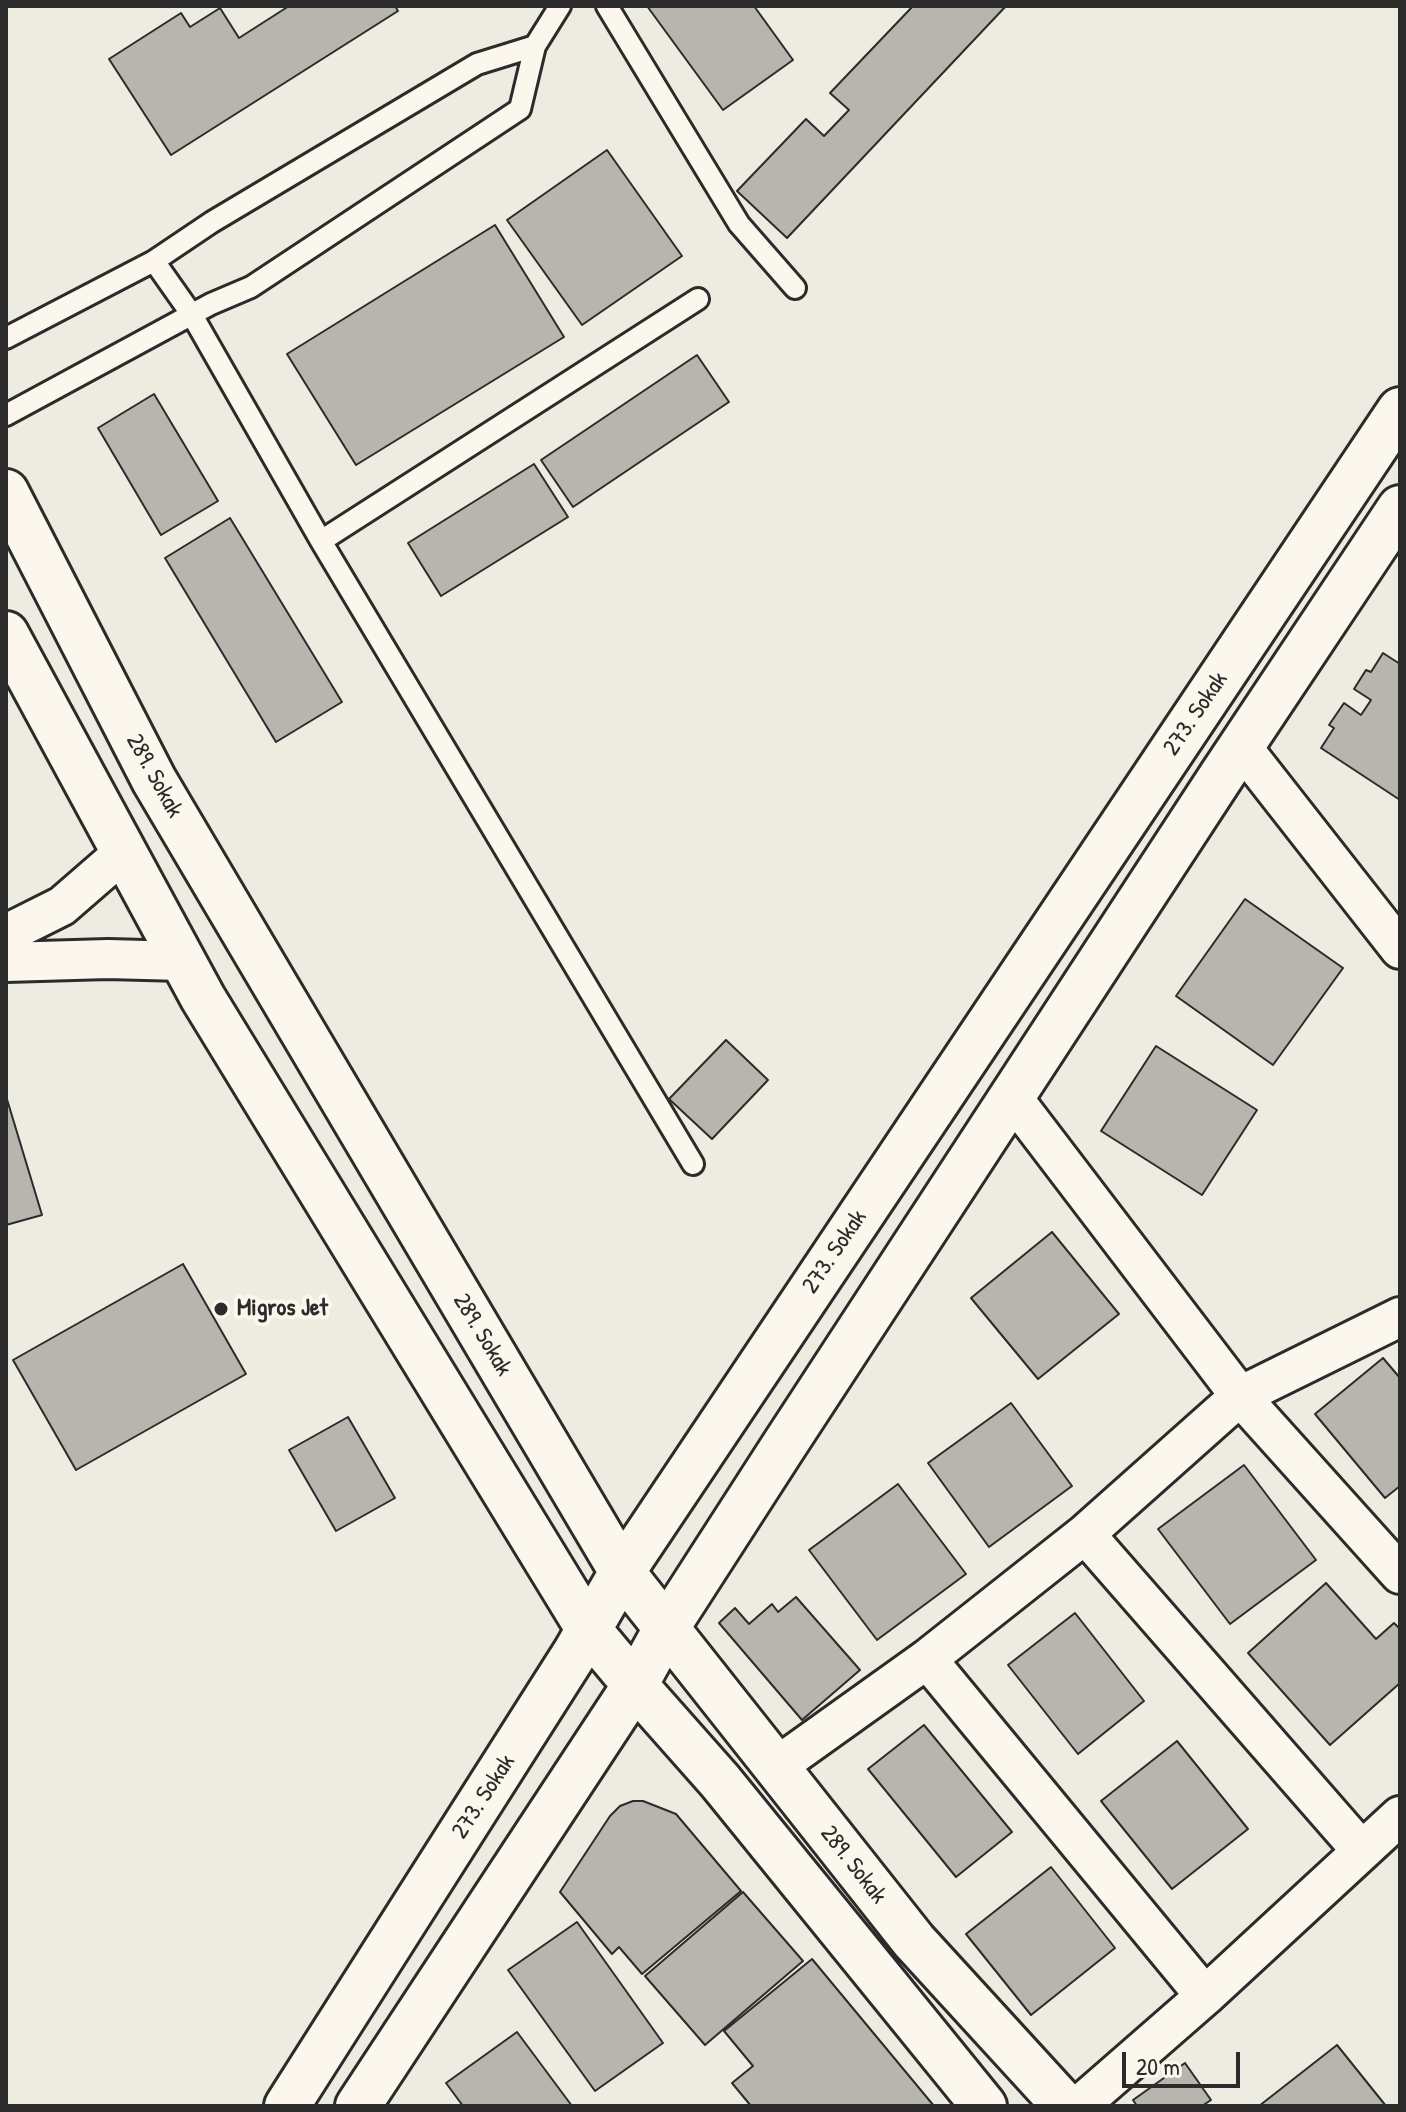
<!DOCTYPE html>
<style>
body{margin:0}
#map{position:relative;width:1406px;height:2112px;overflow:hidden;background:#eeebe0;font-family:"Patrick Hand",sans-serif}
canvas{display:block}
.frame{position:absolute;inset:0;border:8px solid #2b2b2b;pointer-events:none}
.scale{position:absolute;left:1122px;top:2052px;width:118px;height:36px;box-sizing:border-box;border:4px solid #2b2b2b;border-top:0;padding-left:10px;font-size:24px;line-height:28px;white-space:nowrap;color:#2b2b2b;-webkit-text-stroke:6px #fbf7ec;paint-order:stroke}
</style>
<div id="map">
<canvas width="1406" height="2112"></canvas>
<div class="frame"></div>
<div class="scale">20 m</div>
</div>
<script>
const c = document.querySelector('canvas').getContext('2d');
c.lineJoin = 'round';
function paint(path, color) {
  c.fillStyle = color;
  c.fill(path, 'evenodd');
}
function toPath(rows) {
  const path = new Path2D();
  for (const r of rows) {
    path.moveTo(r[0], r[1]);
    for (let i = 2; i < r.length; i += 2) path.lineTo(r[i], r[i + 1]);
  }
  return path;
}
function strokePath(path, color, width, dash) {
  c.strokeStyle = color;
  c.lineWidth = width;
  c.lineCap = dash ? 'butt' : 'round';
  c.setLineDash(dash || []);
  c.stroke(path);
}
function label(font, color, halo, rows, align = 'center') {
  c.font = font + ' "Patrick Hand",sans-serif';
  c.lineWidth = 8;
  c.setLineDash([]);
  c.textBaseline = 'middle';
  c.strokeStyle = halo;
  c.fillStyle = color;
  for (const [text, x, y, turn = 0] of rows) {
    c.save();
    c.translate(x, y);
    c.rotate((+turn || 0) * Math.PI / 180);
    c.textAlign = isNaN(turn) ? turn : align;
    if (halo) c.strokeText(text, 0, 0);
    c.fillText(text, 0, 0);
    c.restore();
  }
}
const building = toPath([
 [289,6,395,6,398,11,171,155,109,59,181,13,190,27,220,8,239,38,289,6],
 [647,6,754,6,793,60,723,110,647,6],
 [913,6,1006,6,787,238,737,191,806,119,824,136,849,110,830,93,913,6],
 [607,150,682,256,582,325,507,220,607,150],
 [495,225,564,337,356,465,287,354,495,225],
 [697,355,729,402,573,507,541,460,697,355],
 [154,394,218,501,161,535,98,428,154,394],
 [534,464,568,517,441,596,408,543,534,464],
 [230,518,342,702,276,742,165,558,230,518],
 [1383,653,1400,664,1400,800,1321,748,1334,728,1329,725,1344,703,1361,715,1371,700,1354,689,1366,670,1371,672,1383,653],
 [1245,899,1343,968,1273,1065,1176,996,1245,899],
 [726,1040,768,1080,712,1139,669,1099,726,1040],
 [1156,1046,1257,1110,1202,1195,1101,1131,1156,1046],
 [6,1096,42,1215,6,1225,6,1096],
 [1052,1232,1119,1314,1038,1379,971,1298,1052,1232],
 [183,1264,246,1374,76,1470,13,1360,183,1264],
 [1383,1358,1400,1378,1400,1486,1385,1498,1315,1414,1383,1358],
 [1011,1403,1072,1486,989,1547,928,1463,1011,1403],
 [348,1417,395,1498,336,1531,289,1450,348,1417],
 [1244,1465,1316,1560,1230,1624,1158,1529,1244,1465],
 [898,1484,966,1574,877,1640,809,1550,898,1484],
 [1326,1583,1376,1639,1394,1623,1400,1629,1400,1683,1330,1745,1248,1653,1326,1583],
 [796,1597,860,1670,802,1720,719,1623,735,1608,749,1624,772,1604,778,1612,796,1597],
 [1075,1613,1144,1701,1078,1754,1008,1665,1075,1613],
 [924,1725,1012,1832,956,1877,868,1769,924,1725],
 [1177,1741,1248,1829,1172,1889,1101,1801,1177,1741],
 [633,1801,643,1801,676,1814,741,1891,642,1974,619,1947,612,1954,560,1892,610,1816,620,1806,633,1801],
 [1051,1867,1115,1948,1031,2015,966,1934,1051,1867],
 [743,1892,803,1961,705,2045,645,1976,743,1892],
 [577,1922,663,2043,595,2091,508,1970,577,1922],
 [812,1959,934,2106,751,2106,732,2083,753,2066,724,2031,812,1959],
 [517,2032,572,2106,463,2106,446,2083,517,2032],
 [1337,2045,1386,2106,1259,2106,1337,2045],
 [1185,2063,1211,2100,1202,2106,1137,2106,1133,2100,1185,2063]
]);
const lane = toPath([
 [607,6,739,224,795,288],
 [154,261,192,315,321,541,693,1164],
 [6,338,154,261,212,222,477,64,535,46],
 [6,415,211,304,251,287,520,109,535,46,560,6],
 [321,541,698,299]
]);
const street = toPath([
 [1241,746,1400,949],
 [6,934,62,906,123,853],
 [6,962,108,959,182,961],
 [1012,1097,1240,1396,1400,1574],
 [1085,1534,1361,1850],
 [927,1659,1205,1996],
 [776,1767,927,1659,1085,1534,1240,1396,1400,1317],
 [1079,2106,1205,1996,1400,1816]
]);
const secondary = toPath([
 [6,492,154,780,622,1572,914,1941,1065,2106],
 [6,634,203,998,589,1630,635,1685,720,1781,984,2106],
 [287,2106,575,1653,622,1572,1400,410],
 [358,2106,635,1685,667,1627,783,1447,1222,775,1400,508]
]);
const markers = [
 [221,1309,8,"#2b2b2b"]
];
const streetNames = [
 ["273. Sokak",1196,714,-56],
 ["289. Sokak",154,776,61],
 ["273. Sokak",835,1252,-56],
 ["289. Sokak",482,1335,59],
 ["273. Sokak",484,1797,-57],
 ["289. Sokak",853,1865,52]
];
const poiNames = [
 ["Migros Jet",237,1309]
];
paint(building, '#b8b5ae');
strokePath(building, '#2b2b2b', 2);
strokePath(lane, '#2b2b2b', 26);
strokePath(street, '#2b2b2b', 44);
strokePath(secondary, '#2b2b2b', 50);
strokePath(lane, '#fbf7ec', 20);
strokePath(street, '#fbf7ec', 38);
strokePath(secondary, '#fbf7ec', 44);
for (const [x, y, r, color] of markers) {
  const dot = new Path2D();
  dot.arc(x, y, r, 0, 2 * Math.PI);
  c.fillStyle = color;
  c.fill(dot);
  strokePath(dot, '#fbf7ec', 3);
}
label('24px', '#2b2b2b', '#fbf7ec', streetNames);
label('bold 24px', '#2b2b2b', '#fbf7ec', poiNames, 'left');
</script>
